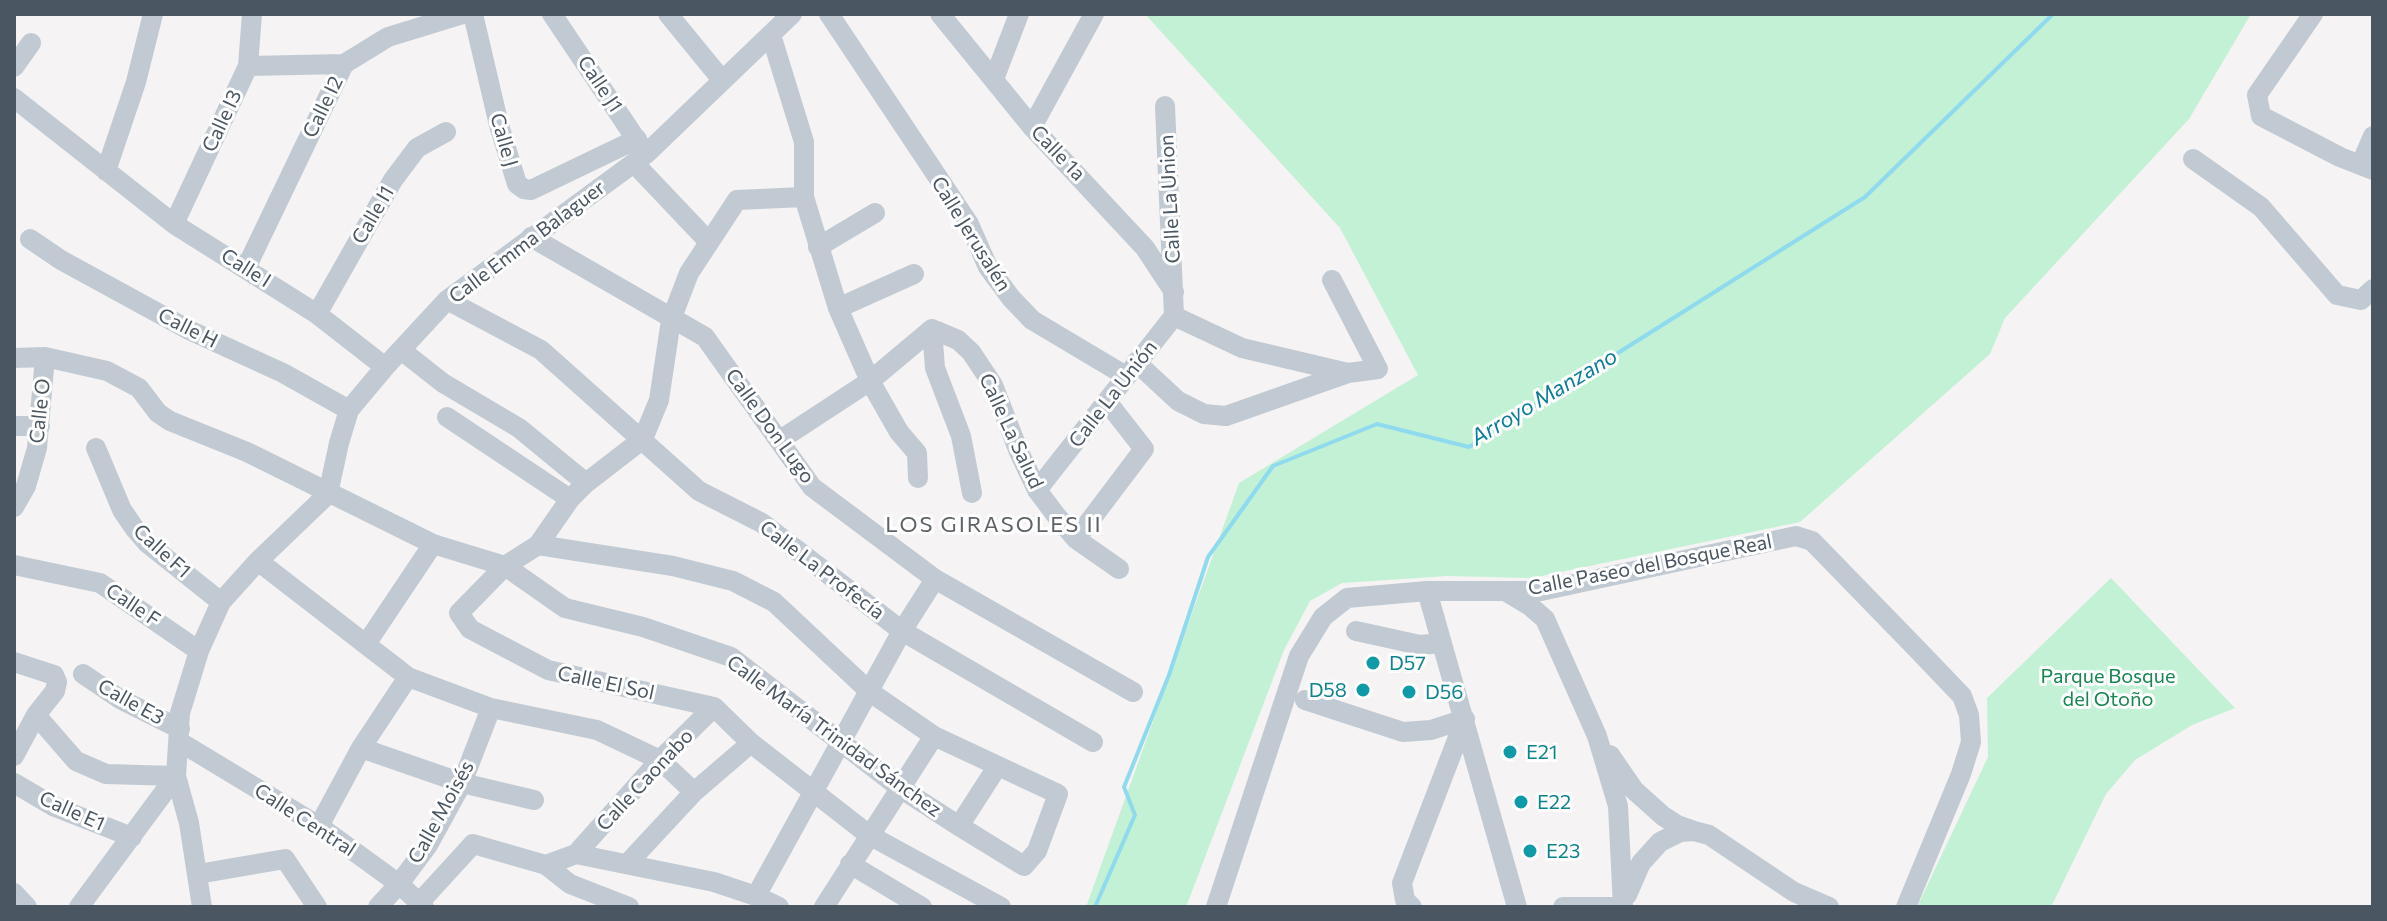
<!DOCTYPE html>
<meta charset="utf-8">
<style>
body{margin:0}
#map{position:relative;width:2387px;height:921px;overflow:hidden;background:#f5f3f3;font-family:Commissioner,sans-serif}
canvas{display:block}
.frame{position:absolute;inset:0;border:16px solid #4a5661;pointer-events:none}
</style>
<div id="map">
<canvas width="2387" height="921"></canvas>
<div class="frame"></div>
</div>
<script>
const c = document.querySelector('canvas').getContext('2d');
c.lineJoin = 'round';
function paint(path, color) {
  c.fillStyle = color;
  c.fill(path, 'evenodd');
}
function toPath(rows) {
  const path = new Path2D();
  for (const r of rows) {
    path.moveTo(r[0], r[1]);
    for (let i = 2; i < r.length; i += 2) path.lineTo(r[i], r[i + 1]);
  }
  return path;
}
function strokePath(path, color, width, dash) {
  c.strokeStyle = color;
  c.lineWidth = width;
  c.lineCap = dash ? 'butt' : 'round';
  c.setLineDash(dash || []);
  c.stroke(path);
}
function label(font, color, halo, rows, align = 'center') {
  c.font = font + ' Commissioner,sans-serif';
  c.lineWidth = 6;
  c.setLineDash([]);
  c.textBaseline = 'middle';
  c.strokeStyle = halo;
  c.fillStyle = color;
  for (const [text, x, y, turn = 0] of rows) {
    c.save();
    c.translate(x, y);
    c.rotate((+turn || 0) * Math.PI / 180);
    c.textAlign = isNaN(turn) ? turn : align;
    if (halo) c.strokeText(text, 0, 0);
    c.fillText(text, 0, 0);
    c.restore();
  }
}
const green = toPath([
 [1145,14,2251,14,2189,119,2005,318,1990,354,1800,522,1532,578,1447,576,1342,583,1310,601,1284,650,1186,907,1086,907,1239,483,1418,375,1340,228],
 [2111,578,2235,708,2192,725,2135,760,2106,794,2051,907,1917,907,1988,757,1987,698]
]);
const stream = toPath([
 [1095,907,1135,815,1124,787,1169,675,1208,557,1273,466,1377,424,1469,447,1865,197,2053,14]
]);
const minor = toPath([
 [473,14,499,125,517,184,524,189,531,190,637,139],
 [552,14,644,151],
 [668,14,722,80],
 [829,14,969,224,988,267,1011,298,1032,320,1126,376],
 [940,14,1032,127,1145,248,1174,292],
 [2313,14,2257,95,2261,116,2340,157,2373,170],
 [771,35,804,142,804,197,838,308,870,381,899,432,917,453,918,478],
 [248,66,344,64],
 [14,67,31,43],
 [994,79,1019,14],
 [14,98,174,224,317,314,385,367],
 [1032,127,1094,14],
 [2193,159,2261,207,2337,295,2361,300,2373,289],
 [634,163,708,241],
 [2361,164,2373,136],
 [106,171,136,82,153,14],
 [804,197,737,200,689,273,671,320,659,400,643,439,586,483,570,499,538,545,505,566,459,613,470,629,548,670,714,707,751,743,869,835,1001,907],
 [174,224,248,66,252,14],
 [531,237,705,337,812,487,935,579,1133,692],
 [30,239,61,260,189,330,283,373,349,410],
 [818,247,875,213],
 [246,268,344,64,388,37,463,14],
 [447,300,541,350,699,491,762,523,902,631,1093,742],
 [838,308,914,274],
 [317,314,393,180,417,148,446,132],
 [1174,316,1242,348,1348,373],
 [932,329,958,340,971,352,993,385,1019,452,1037,490,1055,514,1076,539,1119,569],
 [932,329,935,368,961,436,972,493],
 [401,350,443,383,519,428,586,483],
 [14,358,45,357,107,371,139,388,158,413,170,421,247,452,433,544,505,566,565,608,643,627,731,657,900,788,959,826,1024,866,1037,851,1058,794,934,736,870,692,774,602,733,581,673,566,538,545],
 [1136,362,1178,401,1204,414,1226,416,1348,373,1378,369,1332,280],
 [447,417,570,499],
 [14,426,40,426],
 [780,440,870,381,932,329],
 [96,448,122,510,135,529,147,543,221,602],
 [1037,490,1174,316,1165,106],
 [14,507,26,486,37,448,45,357],
 [1076,539,1144,449,1108,403],
 [258,561,408,677,491,708,597,730,660,760,694,792],
 [14,565,100,583,199,651],
 [1427,591,1517,907],
 [1505,591,1530,606,1545,619,1597,736,1618,806,1623,907],
 [1356,631,1420,645,1441,643],
 [366,644,433,544],
 [14,662,54,675,57,682,55,691,36,715,14,756],
 [83,674,120,699,180,729],
 [1305,700,1403,732,1431,730,1465,719],
 [36,715,76,761,106,774,176,776],
 [180,742,319,826,399,884,424,907],
 [361,748,462,783,534,800],
 [1610,755,1634,790,1663,816,1677,825,1694,831],
 [176,776,189,823,202,907],
 [14,783,55,807,132,837],
 [319,826,361,748,408,677],
 [959,826,997,767],
 [576,854,660,760,714,707],
 [627,864,694,792,751,743],
 [850,864,922,907],
 [546,865,576,854,714,882,756,896,779,907],
 [198,874,285,859,317,907],
 [14,893,27,907],
 [1627,895,1641,863,1660,842,1680,832,1694,831,1709,835,1794,892,1829,907],
 [756,896,902,631,935,579],
 [419,903,473,844,546,865,570,884,629,907],
 [79,907,176,776,180,713,199,651,221,602,258,561,328,494,339,443,349,410,385,367,447,300,646,154,792,14],
 [378,907,399,884,428,845,462,783,491,708],
 [824,907,934,736],
 [1216,907,1299,656,1323,617,1347,598,1427,591,1541,591,1796,536,1812,541,1917,649,1962,696,1969,715,1971,742,1961,774,1906,907],
 [1412,907,1405,900,1402,883,1465,719],
 [1563,907,1623,907]
]);
const markers = [
 [1373,663,8,"#0f9aa8"],
 [1363,690,8,"#0f9aa8"],
 [1409,692,8,"#0f9aa8"],
 [1510,752,8,"#0f9aa8"],
 [1521,802,8,"#0f9aa8"],
 [1530,851,8,"#0f9aa8"]
];
const streetNames = [
 ["Calle J1",600,84,56],
 ["Calle I2",323,107,-64],
 ["Calle I3",222,121,-65],
 ["Calle J",504,140,74],
 ["Calle 1a",1058,153,46],
 ["Calle La Union",1170,199,-93],
 ["Calle I1",373,215,-60],
 ["Calle Jerusalén",971,234,58],
 ["Calle Emma Balaguer",527,242,-37],
 ["Calle I",246,268,32],
 ["Calle H",188,328,27],
 ["Calle La Unión",1113,394,-52],
 ["Calle O",40,411,-84],
 ["Calle Don Lugo",770,426,54],
 ["Calle La Salud",1011,431,65],
 ["Calle F1",162,551,42],
 ["Calle Paseo del Bosque Real",1650,565,-11],
 ["Calle La Profecía",822,570,37],
 ["Calle F",133,605,34],
 ["Calle El Sol",606,683,12],
 ["Calle E3",131,702,29],
 ["Calle María Trinidad Sánchez",834,736,36],
 ["Calle Caonabo",645,780,-47],
 ["Calle E1",72,811,24],
 ["Calle Moisés",441,812,-61],
 ["Calle Central",305,820,33]
];
const cultureNames = [
 ["D57",1389,663],
 ["D58",1347,690,"right"],
 ["D56",1425,692],
 ["E21",1526,752],
 ["E22",1537,802],
 ["E23",1546,851]
];
const parkNames = [
 ["Parque Bosque",2108,676],
 ["del Otoño",2108,699]
];
const waterNames = [
 ["Arroyo Manzano",1544,397,-31]
];
const neighbourhoodNames = [
 ["LOS GIRASOLES II",994,525]
];
paint(green, '#c3f1d5');
strokePath(stream, '#90daee', 4);
strokePath(minor, '#c1cad2', 20);
for (const [x, y, r, color] of markers) {
  const dot = new Path2D();
  dot.arc(x, y, r, 0, 2 * Math.PI);
  c.fillStyle = color;
  c.fill(dot);
  strokePath(dot, '#fff', 3);
}
label('20px', '#4a5661', '#fff', streetNames);
label('20px', '#0d838f', '#fff', cultureNames, 'left');
label('20px', '#17864f', '#fff', parkNames);
label('italic 22px', '#0c7c9b', '#fff', waterNames);
c.letterSpacing = '2px';
label('22px', '#5f6368', '#fff', neighbourhoodNames);
c.letterSpacing = '0px';
</script>
